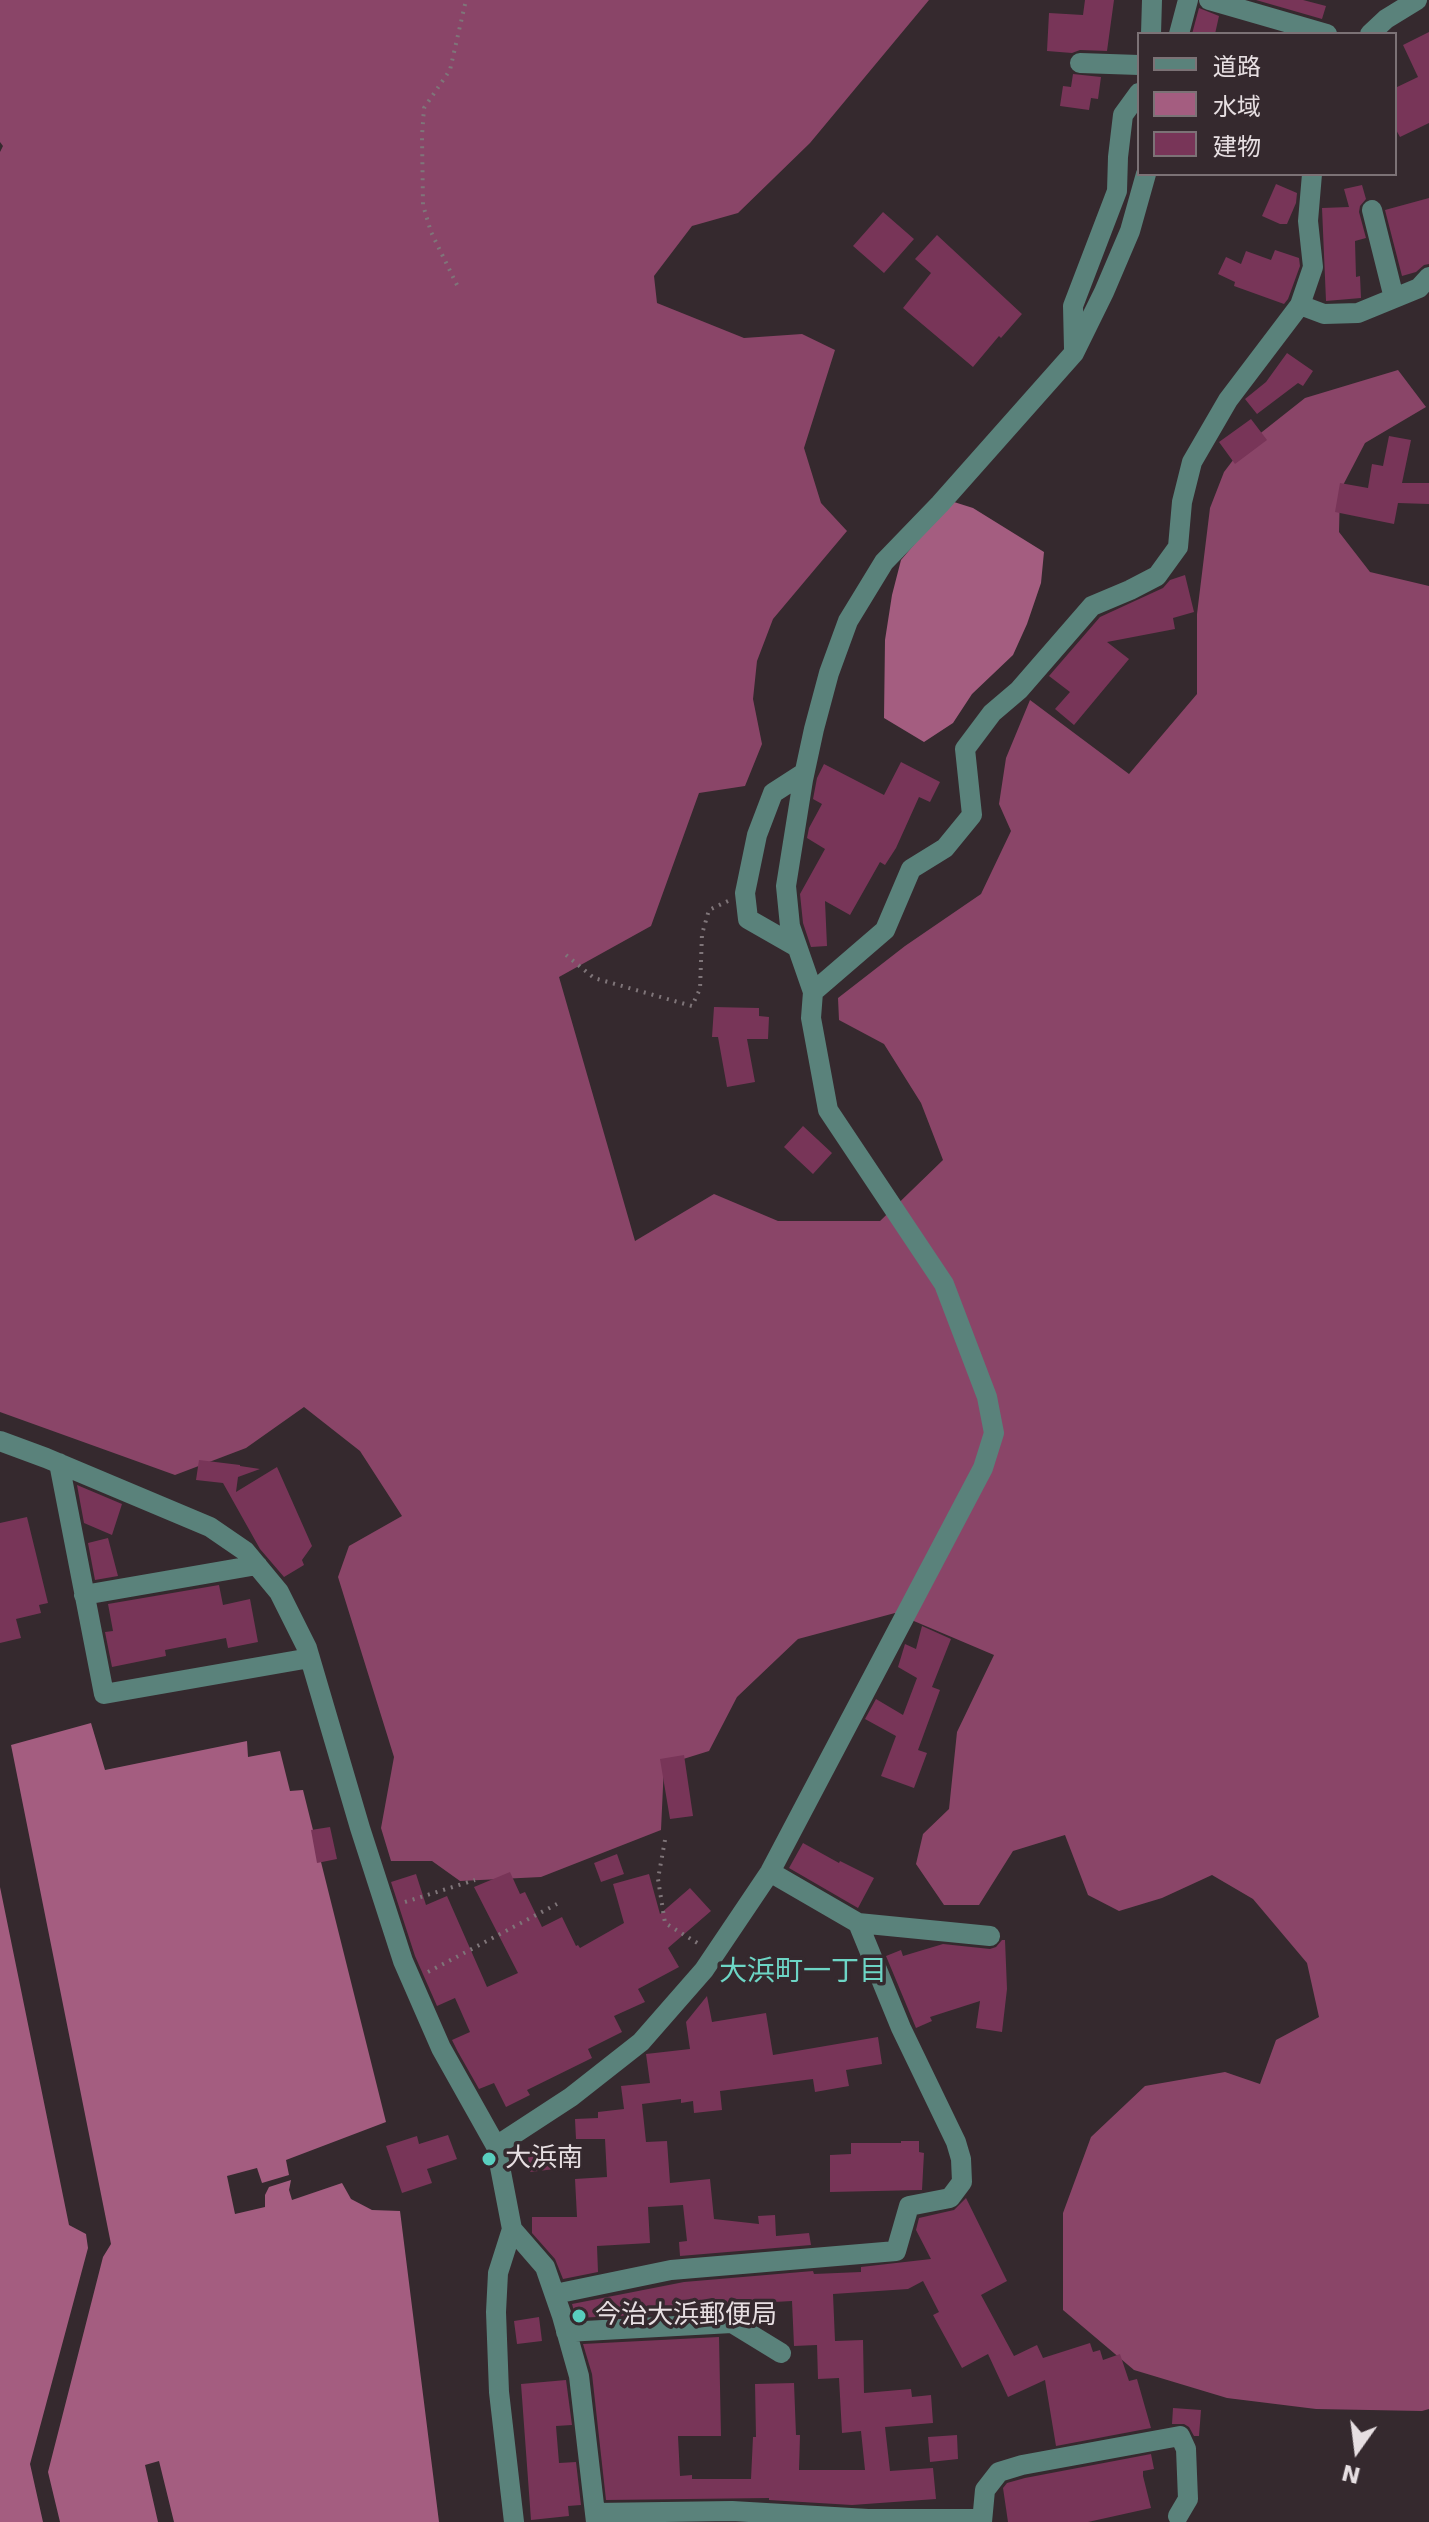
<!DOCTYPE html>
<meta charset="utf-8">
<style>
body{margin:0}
#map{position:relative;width:1429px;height:2522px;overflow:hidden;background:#35292e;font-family:"DejaVu Sans","Noto Sans JP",sans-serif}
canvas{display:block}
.legend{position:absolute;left:1137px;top:32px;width:260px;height:144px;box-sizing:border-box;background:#35292e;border:2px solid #7c7276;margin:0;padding:10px 14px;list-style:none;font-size:24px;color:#e7dfe2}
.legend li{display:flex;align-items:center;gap:16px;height:40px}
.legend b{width:40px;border:2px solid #7c7276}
.north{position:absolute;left:1317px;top:2410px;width:80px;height:80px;-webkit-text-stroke:6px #35292e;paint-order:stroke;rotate:194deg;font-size:22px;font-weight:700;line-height:32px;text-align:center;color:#e7dfe2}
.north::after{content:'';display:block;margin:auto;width:28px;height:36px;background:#e7dfe2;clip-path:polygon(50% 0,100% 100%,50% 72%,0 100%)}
</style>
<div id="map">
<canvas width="1429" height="2522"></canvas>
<ul class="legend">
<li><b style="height:10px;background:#5a827b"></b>道路</li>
<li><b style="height:22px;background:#a45d80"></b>水域</li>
<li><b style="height:22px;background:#783558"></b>建物</li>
</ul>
<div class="north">N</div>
</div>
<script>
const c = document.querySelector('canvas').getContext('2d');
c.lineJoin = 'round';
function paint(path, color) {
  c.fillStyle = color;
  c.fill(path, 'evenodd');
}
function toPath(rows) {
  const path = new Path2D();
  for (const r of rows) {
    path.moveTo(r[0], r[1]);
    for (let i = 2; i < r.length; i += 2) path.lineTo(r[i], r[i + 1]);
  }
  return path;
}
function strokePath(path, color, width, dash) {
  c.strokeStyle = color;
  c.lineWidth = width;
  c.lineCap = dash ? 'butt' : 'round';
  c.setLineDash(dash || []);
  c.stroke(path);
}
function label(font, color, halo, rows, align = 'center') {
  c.font = font + ' "DejaVu Sans","Noto Sans JP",sans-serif';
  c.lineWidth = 7;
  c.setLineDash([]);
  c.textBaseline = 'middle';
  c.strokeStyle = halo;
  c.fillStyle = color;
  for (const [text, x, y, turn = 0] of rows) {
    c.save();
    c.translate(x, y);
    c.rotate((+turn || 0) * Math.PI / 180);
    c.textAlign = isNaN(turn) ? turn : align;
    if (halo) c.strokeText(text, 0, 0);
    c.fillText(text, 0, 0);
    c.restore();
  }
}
const forest = toPath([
 [0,0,929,0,810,143,738,213,692,226,654,276,657,303,744,338,802,334,835,350,804,448,821,503,847,531,773,619,757,661,753,699,762,744,745,786,699,793,651,926,559,977,635,1241,714,1194,778,1221,880,1221,943,1160,921,1103,884,1044,839,1020,838,998,905,946,981,894,1011,831,999,804,1006,758,1030,700,1129,774,1197,694,1197,614,1210,508,1224,472,1243,447,1305,398,1398,370,1426,407,1365,443,1340,491,1339,532,1370,572,1429,586,1429,2409,1422,2411,1316,2409,1227,2398,1134,2370,1063,2310,1063,2213,1091,2137,1145,2086,1225,2072,1260,2084,1276,2040,1319,2017,1307,1963,1253,1899,1212,1875,1162,1898,1119,1911,1088,1895,1065,1835,1013,1851,979,1905,944,1905,916,1864,923,1834,949,1809,957,1732,994,1655,895,1613,798,1639,737,1697,709,1751,664,1765,661,1830,541,1877,460,1881,432,1861,391,1861,381,1828,394,1757,338,1577,349,1546,402,1516,360,1451,304,1407,246,1448,175,1475,0,1412,0,152,3,146,0,142]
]);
const water = toPath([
 [954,502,973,508,1044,552,1041,583,1027,624,1013,655,972,694,953,723,924,742,884,718,885,640,892,595,901,560,939,515],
 [91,1723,105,1770,247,1741,248,1757,280,1751,290,1791,303,1790,386,2122,286,2160,289,2175,262,2183,257,2168,227,2176,235,2214,265,2207,265,2195,269,2187,291,2180,289,2190,292,2200,342,2183,351,2199,372,2210,400,2211,439,2522,174,2522,159,2461,145,2465,158,2522,60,2522,48,2472,103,2257,111,2244,11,1745],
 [0,1887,69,2225,86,2234,88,2248,30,2464,43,2522,0,2522]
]);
const building = toPath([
 [1085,0,1114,0,1107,51,1080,50,1072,53,1047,51,1049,13,1083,15],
 [1256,0,1303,0,1326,6,1322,19],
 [1199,8,1219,16,1215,34,1192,34],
 [1429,32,1429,123,1400,137,1395,128,1395,88,1418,77,1403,45],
 [1073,74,1101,77,1098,99,1091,98,1089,110,1060,106,1063,86,1071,87],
 [1276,184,1297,193,1296,203,1287,224,1280,224,1262,216],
 [1362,185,1366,199,1360,206,1359,212,1366,238,1355,241,1356,277,1360,276,1361,298,1326,301,1322,208,1349,207,1344,189],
 [1429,198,1429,264,1424,265,1416,272,1402,276,1385,210],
 [883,212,914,239,884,273,853,246],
 [937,235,1022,314,1001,338,999,336,973,367,903,308,931,273,915,259],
 [1275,250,1299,258,1300,266,1288,299,1284,304,1234,286,1235,282,1218,274,1226,257,1241,264,1246,251,1271,260],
 [1287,353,1313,371,1303,386,1298,383,1257,414,1245,399,1266,382],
 [1251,419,1267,440,1235,464,1219,442],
 [1389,436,1411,440,1402,483,1429,483,1429,504,1398,503,1394,524,1335,512,1340,483,1368,488,1372,464,1383,466],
 [1185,575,1194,612,1173,618,1175,629,1107,642,1129,659,1074,725,1055,709,1070,692,1049,676,1100,617,1163,588,1170,580],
 [901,762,940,782,930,802,919,797,896,848,885,865,880,862,850,915,825,901,827,946,811,947,803,923,800,894,825,849,807,838,809,828,822,804,813,799,817,778,824,764,884,795],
 [714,1007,759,1008,759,1016,769,1017,768,1039,747,1039,755,1082,727,1087,718,1037,712,1037],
 [803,1126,832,1153,813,1174,784,1147],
 [199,1460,240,1465,240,1466,260,1469,238,1477,236,1492,277,1467,312,1546,302,1560,304,1565,284,1577,260,1549,223,1483,196,1480],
 [77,1485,122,1504,112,1535,84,1523],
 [27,1517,48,1603,39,1605,41,1613,16,1619,21,1638,0,1643,0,1523],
 [108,1538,118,1576,95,1580,88,1543],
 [219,1585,223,1605,250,1599,258,1642,228,1648,226,1638,165,1650,166,1656,112,1667,105,1632,113,1631,108,1604],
 [922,1626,951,1639,932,1687,940,1690,918,1750,927,1753,914,1788,881,1776,896,1736,865,1719,876,1699,903,1715,917,1678,898,1667,905,1644,916,1649],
 [684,1755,693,1816,670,1819,660,1759],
 [330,1827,337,1859,317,1863,311,1830],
 [803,1843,839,1863,840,1861,874,1878,858,1908,789,1868],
 [617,1854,624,1874,601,1882,594,1863],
 [510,1872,520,1894,525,1892,542,1927,562,1917,576,1946,578,1945,580,1948,624,1923,613,1884,649,1874,660,1914,690,1888,711,1911,668,1948,679,1967,638,1989,645,2002,614,2016,622,2032,588,2049,592,2058,527,2090,530,2095,506,2107,494,2083,479,2089,458,2052,452,2040,470,2032,455,1998,437,2006,415,1956,391,1882,416,1874,426,1905,447,1896,487,1987,518,1973,474,1887],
 [1002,1940,1005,1940,1007,1989,1002,2032,976,2028,980,2001,930,2017,932,2021,916,2028,886,1956,901,1950,903,1956,943,1944,990,1949,996,1947],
 [707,1996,712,2022,766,2013,773,2055,878,2037,882,2064,846,2070,849,2086,815,2092,813,2079,720,2091,722,2110,694,2113,693,2101,681,2103,681,2099,642,2104,646,2142,667,2141,670,2183,710,2179,714,2219,759,2224,758,2216,775,2215,776,2236,809,2233,811,2245,680,2256,679,2242,687,2241,683,2205,648,2207,650,2243,597,2246,598,2272,563,2279,555,2259,532,2233,532,2217,577,2217,575,2179,607,2177,605,2139,576,2139,575,2119,598,2118,598,2112,624,2109,621,2086,650,2083,646,2054,690,2049,686,2022],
 [448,2135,457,2159,427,2169,432,2183,402,2193,386,2146,417,2136,419,2144],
 [901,2141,919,2141,919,2152,924,2153,922,2190,830,2192,830,2155,851,2154,851,2143,901,2143],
 [569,2144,572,2167,530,2172,527,2149],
 [966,2198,1007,2281,981,2295,1014,2356,1037,2345,1043,2358,1090,2343,1093,2352,1100,2350,1103,2360,1120,2354,1129,2381,1137,2379,1151,2428,1056,2446,1045,2380,1008,2397,988,2354,962,2368,933,2315,939,2312,923,2281,908,2289,833,2294,835,2341,863,2340,864,2393,911,2389,912,2397,931,2395,933,2423,885,2427,890,2471,933,2468,936,2499,852,2505,769,2500,769,2498,606,2500,592,2374,583,2344,719,2337,721,2436,678,2436,680,2476,692,2475,692,2479,751,2479,753,2437,756,2437,755,2384,794,2383,796,2435,800,2435,799,2470,865,2470,861,2431,842,2433,839,2378,818,2379,817,2345,794,2346,792,2301,738,2304,738,2308,719,2311,576,2318,572,2304,684,2282,813,2271,814,2274,861,2272,861,2267,931,2259,916,2230,919,2218,954,2210],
 [539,2317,542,2341,517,2344,514,2321],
 [566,2380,572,2425,556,2426,559,2463,576,2462,581,2505,568,2506,569,2516,531,2520,521,2384],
 [1173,2408,1201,2410,1199,2436,1194,2436,1189,2427,1184,2424,1172,2424],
 [957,2435,958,2459,930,2462,928,2437],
 [1151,2454,1154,2469,1143,2471,1143,2476,1151,2508,1088,2522,1008,2522,1003,2488,1007,2483,1025,2478]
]);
const path = toPath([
 [457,285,431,232,423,205,422,136,424,108,450,70,466,0],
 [566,955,594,978,692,1006,700,989,702,934,709,910,728,901],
 [665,1840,658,1879,665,1923,699,1944],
 [405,1902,475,1880],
 [428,1972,557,1904]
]);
const minor = toPath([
 [1209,0,1327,34],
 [1151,34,1152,0],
 [1179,34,1188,0],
 [1370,34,1386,19,1417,0],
 [1080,63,1139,65],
 [1372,210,1394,298],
 [1300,305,1324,314,1358,313,1419,288,1429,277],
 [1074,349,1073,306,1117,191,1118,157,1123,115,1139,93],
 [797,947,748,919,745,893,757,835,773,793,804,773],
 [813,992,885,930,911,869,945,848,972,815,965,749,992,713,1019,690,1092,606,1130,590,1157,576,1178,547,1182,502,1192,462,1228,400,1300,305,1313,267,1308,221,1312,174],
 [0,1441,46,1458,210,1527,245,1551,279,1592,307,1648,360,1828,403,1961,441,2048,496,2146,512,2229,498,2273,496,2312,499,2392,514,2522],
 [59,1463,104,1694,310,1658],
 [84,1595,257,1565],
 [770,1872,858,1923,990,1936],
 [496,2146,571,2097,641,2042,704,1970,770,1872,983,1468,994,1433,987,1397,944,1284,828,1110,811,1018,813,992,790,926,786,886,803,780,814,729,829,673,848,621,884,562,940,504,1074,353,1104,292,1130,231,1146,174],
 [512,2229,545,2267,562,2316,579,2376,596,2522],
 [555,2294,671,2270,896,2251,909,2206,950,2198,962,2182,961,2159,956,2142,901,2028,858,1923],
 [566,2332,732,2323,781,2353],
 [596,2513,732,2511,868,2519,981,2519],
 [982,2522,985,2490,999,2472,1022,2465,1180,2436,1186,2449,1188,2499,1178,2516]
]);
const markers = [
 [489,2159,8,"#59cebe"],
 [579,2316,8,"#59cebe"]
];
const poiNames = [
 ["大浜南",505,2159],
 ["今治大浜郵便局",595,2316]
];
const neighbourhoodNames = [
 ["大浜町一丁目",803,1973]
];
paint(forest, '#8a4568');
paint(water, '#a45d80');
paint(building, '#783558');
strokePath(path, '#7f7579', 4, [2, 6]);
strokePath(minor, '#5a827b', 20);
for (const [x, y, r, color] of markers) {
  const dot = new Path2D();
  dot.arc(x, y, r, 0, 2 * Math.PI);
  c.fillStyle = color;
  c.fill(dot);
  strokePath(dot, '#35292e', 3);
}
label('26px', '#e7dfe2', '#35292e', poiNames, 'left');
label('28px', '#6dd5c5', '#35292e', neighbourhoodNames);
</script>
